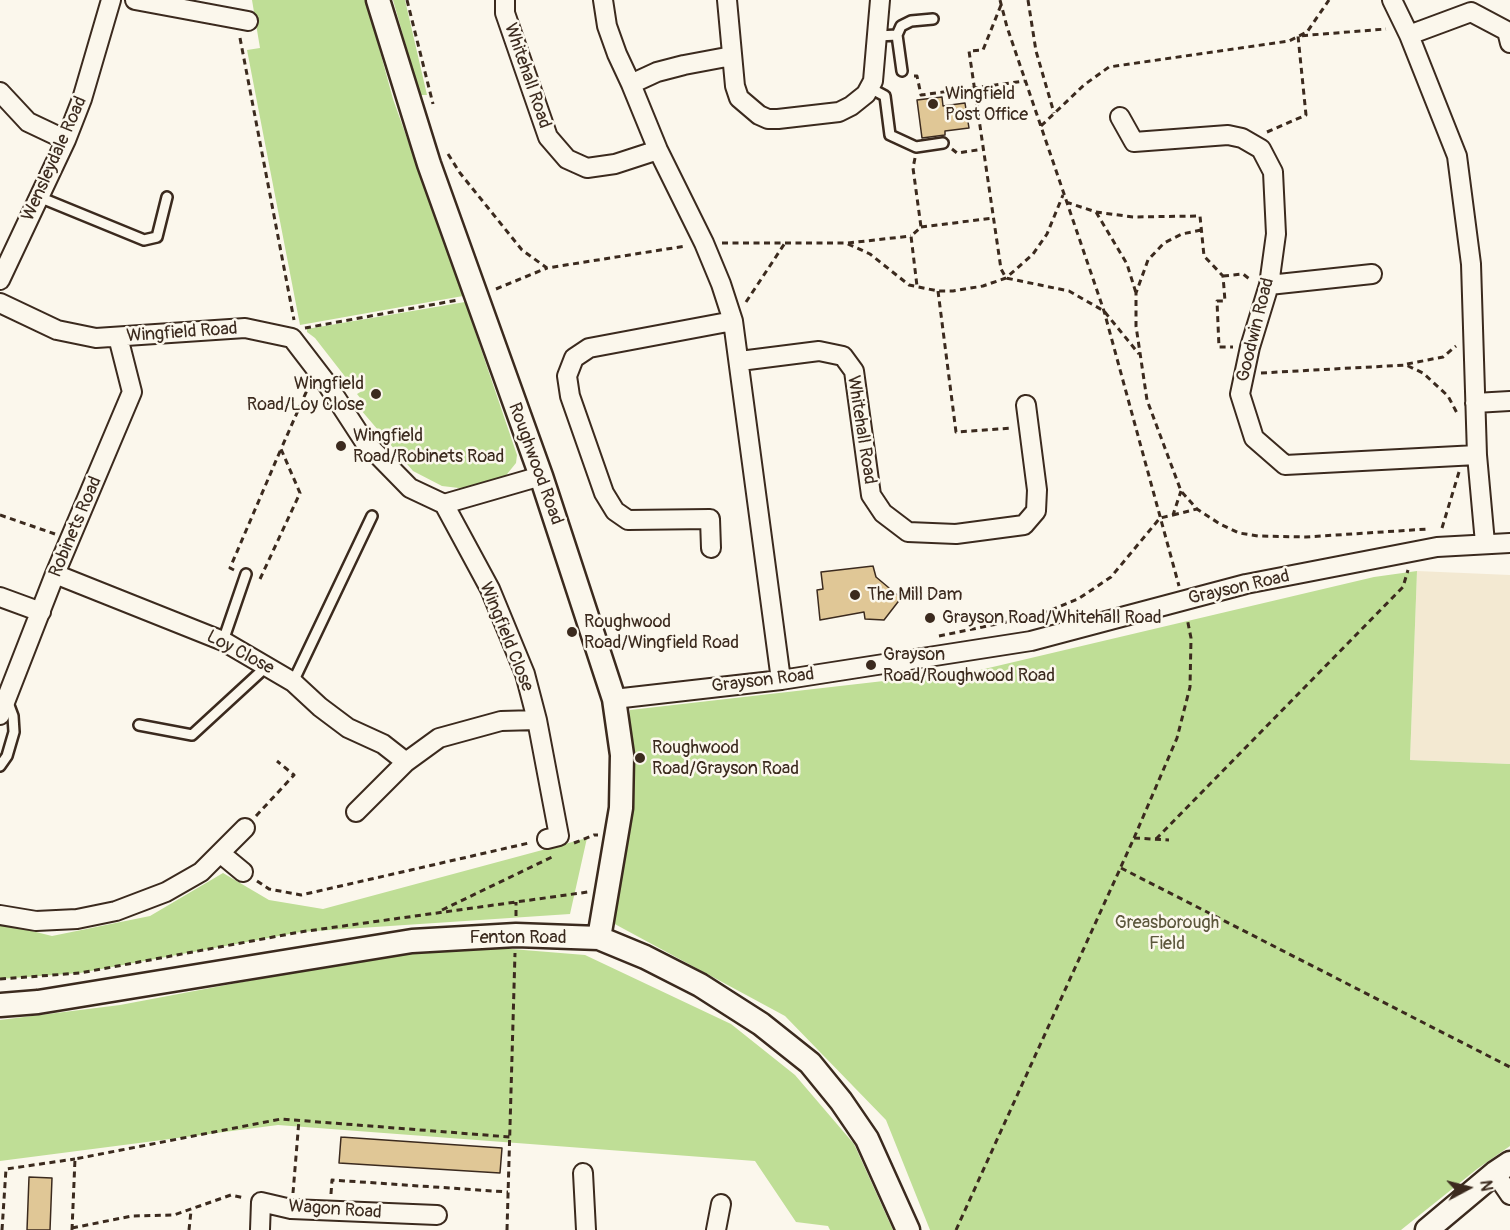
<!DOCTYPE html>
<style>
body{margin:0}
#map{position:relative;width:1510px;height:1230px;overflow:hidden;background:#fbf7ec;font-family:Pangolin,sans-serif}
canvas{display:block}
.north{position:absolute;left:1438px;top:1158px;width:60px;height:60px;-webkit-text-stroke:4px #fbf7ec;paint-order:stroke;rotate:83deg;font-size:16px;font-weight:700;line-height:24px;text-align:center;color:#3b2a1e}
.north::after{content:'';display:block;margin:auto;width:21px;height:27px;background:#3b2a1e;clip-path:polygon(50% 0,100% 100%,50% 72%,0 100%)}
</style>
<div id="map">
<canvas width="1510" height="1230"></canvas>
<div class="north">N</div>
</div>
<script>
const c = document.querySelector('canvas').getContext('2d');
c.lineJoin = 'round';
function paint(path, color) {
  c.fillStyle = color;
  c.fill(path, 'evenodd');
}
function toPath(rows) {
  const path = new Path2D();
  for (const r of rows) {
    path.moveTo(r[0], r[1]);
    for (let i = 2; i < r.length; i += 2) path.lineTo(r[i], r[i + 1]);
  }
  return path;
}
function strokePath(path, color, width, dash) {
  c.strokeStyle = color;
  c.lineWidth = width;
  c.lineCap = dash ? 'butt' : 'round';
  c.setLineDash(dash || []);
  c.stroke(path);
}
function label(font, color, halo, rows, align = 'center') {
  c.font = font + ' Pangolin,sans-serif';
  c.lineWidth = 5;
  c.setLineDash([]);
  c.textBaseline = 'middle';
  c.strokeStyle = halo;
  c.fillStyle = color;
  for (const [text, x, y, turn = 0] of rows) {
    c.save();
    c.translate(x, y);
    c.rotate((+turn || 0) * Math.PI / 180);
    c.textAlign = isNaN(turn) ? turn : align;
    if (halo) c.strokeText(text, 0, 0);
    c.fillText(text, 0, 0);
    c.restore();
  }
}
const built = toPath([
 [1417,571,1510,575,1510,764,1410,760]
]);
const green = toPath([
 [252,0,366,0,393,99,463,296,300,325,247,50,260,48],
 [393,0,405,0,427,95,420,95],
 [465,302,517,455,516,463,503,479,489,485,459,488,442,486,413,471,355,403,361,399,357,394,362,391,356,381,350,383,315,338,307,332,307,329],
 [1417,571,1410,760,1510,764,1510,1146,1477,1169,1401,1230,930,1230,886,1120,785,1016,611,922,630,789,630,710,980,670,1374,577],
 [587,838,570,914,300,932,80,973,0,979,0,923,52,936,150,916,223,873,269,900,323,909],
 [487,947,585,955,731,1024,795,1075,854,1144,893,1230,830,1230,828,1226,796,1222,755,1161,278,1125,0,1161,0,1020,120,1005,391,954]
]);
const building = toPath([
 [942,97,943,106,965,103,969,128,945,131,945,135,922,138,917,100,942,97],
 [873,566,876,577,901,598,884,620,865,619,864,612,820,620,817,590,823,589,821,572,873,566],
 [341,1137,502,1148,500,1173,339,1163,341,1137],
 [29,1177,52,1178,50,1230,27,1230,29,1177]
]);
const path = toPath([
 [407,0,433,104],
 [1000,0,1007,27,1104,311,1179,586],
 [1028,0,1036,51,1054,113],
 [1001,5,983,50,969,51,1001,269,1006,278,1069,291,1104,311,1139,354],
 [240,38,294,320],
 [914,76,917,76,921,95,1025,81],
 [1041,126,1084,85,1109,67,1289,41,1307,32,1329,0],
 [1267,132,1306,115,1298,36,1386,29],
 [952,149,957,153,984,149],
 [448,154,460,173,522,250,547,268,686,246],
 [915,158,913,168,921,227,911,236,917,286],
 [1066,202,1096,212,1133,217,1200,216,1204,256,1223,276,1225,301,1217,301,1219,347,1233,347],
 [1096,212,1127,264,1136,293],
 [921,227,994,218],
 [1201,230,1182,234,1164,243,1148,260,1136,293,1136,326,1147,400,1181,491,1197,509,1220,524,1239,533,1258,536,1306,537,1428,529],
 [722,243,846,243,870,254,909,285,938,291,953,291,983,286,1006,278,1033,254,1047,234,1063,195],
 [848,243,911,236],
 [1223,276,1243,274,1252,281],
 [496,289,547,268],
 [938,291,956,432,1013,428],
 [746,302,785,243],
 [305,328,458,300],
 [1407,364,1443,357,1456,346],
 [1261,373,1406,365,1423,373,1448,396,1457,413],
 [0,515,55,534],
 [1173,515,1197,509],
 [1442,528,1459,472],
 [234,570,230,568,281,449],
 [260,579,300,493,281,449,308,388],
 [939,636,1036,616,1078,599,1111,577,1160,518,1173,515,1181,491],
 [256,816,294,775,277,761],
 [1134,838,1169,840],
 [1156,839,1403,587,1408,570],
 [574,843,594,835,598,835],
 [1121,868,1510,1067],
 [257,881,269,889,301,895,529,843],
 [442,910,552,857],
 [516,916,516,902],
 [0,979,80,973,300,932,588,892],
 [293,1193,299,1120],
 [331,1194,332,1180,508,1192],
 [72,1228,132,1216,174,1215,231,1195,245,1198],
 [2,1230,6,1169,75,1159],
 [72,1230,75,1159,281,1119,510,1137],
 [189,1230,191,1211],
 [507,1230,515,953],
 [956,1230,1134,838,1177,738,1190,687,1191,638,1187,618]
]);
const service = toPath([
 [897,35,902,71],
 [878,36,897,35,901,26,911,21,933,19],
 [870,88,885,96,890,135,916,147,943,143],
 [39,197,144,240,157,237,167,197],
 [223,641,246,574],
 [293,682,372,516],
 [139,725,192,735,267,666],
 [0,766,7,756,14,732,13,716,7,700]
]);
const minor = toPath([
 [135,0,248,21],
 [505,0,505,13,548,137,567,159,587,168,615,164,658,150],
 [603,0,607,26,617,54,631,84,658,150,704,243,721,284,733,321,781,680],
 [727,0,735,86,739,98,759,115,768,119,778,119,839,112,851,106,866,94,873,81,880,0],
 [1392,0,1409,35,1457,156,1471,264,1477,455,1485,543],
 [1409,35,1471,12,1507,31,1510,43],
 [631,84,657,72,684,65,732,56],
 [0,92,28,122,66,140],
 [1120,117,1134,142,1228,135,1242,138,1261,149,1273,172,1276,234,1269,285,1250,347,1240,394,1254,438,1285,465,1477,455],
 [0,280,66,140,82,99,111,0],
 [1269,285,1372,274],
 [0,303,57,330,96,338,245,328,292,338,325,381,364,441,410,488,444,504,541,476],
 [740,361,819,351,843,356,854,371,871,495,883,513,908,532,956,534,1024,525,1036,511,1037,490,1026,405],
 [1475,403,1510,401],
 [444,504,490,589,525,674,537,720,559,836,547,839],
 [711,548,710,519,628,520,615,511,604,493,570,396,567,376,574,358,589,348,733,321],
 [55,574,223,641,293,682,320,707,348,728,383,744,406,762],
 [0,597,41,612],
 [614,699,781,680,1031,641,1246,584,1437,547,1510,543],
 [0,715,55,574,132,392,118,337],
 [356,812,406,762,439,738,501,721,537,720],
 [220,853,243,872],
 [0,915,36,921,77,919,116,911,166,892,201,872,245,828],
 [583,1173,586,1230],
 [1495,1173,1510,1195],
 [260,1230,261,1202,291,1209,437,1215],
 [716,1230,721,1204]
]);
const tertiary = toPath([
 [378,0,429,164,541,476,614,699,622,755,621,808,599,938],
 [0,1005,38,1002,412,941,516,935,599,938,645,957,700,985,761,1024,810,1063,841,1101,867,1139,908,1230],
 [1427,1230,1495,1173,1510,1163]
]);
const markers = [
 [933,104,6,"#3b2a1e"],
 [376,394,6,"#3b2a1e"],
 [341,446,6,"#3b2a1e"],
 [855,595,6,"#3b2a1e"],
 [930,618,6,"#3b2a1e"],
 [572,632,6,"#3b2a1e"],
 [871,665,6,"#3b2a1e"],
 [640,758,6,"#3b2a1e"]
];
const streetNames = [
 ["Whitehall Road",527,76,71],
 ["Wensleydale Road",55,159,-66],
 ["Goodwin Road",1256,330,-76],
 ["Wingfield Road",182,333,-4],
 ["Whitehall Road",861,430,81],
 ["Roughwood Road",535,464,70],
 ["Robinets Road",76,527,-67],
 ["Grayson Road",1239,588,-13],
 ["Wingfield Close",506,637,68],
 ["Loy Close",240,653,28],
 ["Grayson Road",763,681,-7],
 ["Fenton Road",518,938],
 ["Wagon Road",335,1210,4]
];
const poiNames = [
 ["Wingfield",945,94],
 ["Post Office",945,115],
 ["Wingfield",364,384,"right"],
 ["Road/Loy Close",364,405,"right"],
 ["Wingfield",353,436],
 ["Road/Robinets Road",353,457],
 ["The Mill Dam",867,595],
 ["Grayson Road/Whitehall Road",942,618],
 ["Roughwood",584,622],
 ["Road/Wingfield Road",584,643],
 ["Grayson",883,655],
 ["Road/Roughwood Road",883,676],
 ["Roughwood",652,748],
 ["Road/Grayson Road",652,769]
];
const parkNames = [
 ["Greasborough",1167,923],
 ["Field",1167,944]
];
paint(built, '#f3e9d2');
paint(green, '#bfde96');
paint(building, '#e0c796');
strokePath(building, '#3b2a1e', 1.5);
strokePath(service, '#3b2a1e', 14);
strokePath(minor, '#3b2a1e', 22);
strokePath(tertiary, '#3b2a1e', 27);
strokePath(path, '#3b2a1e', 3, [6, 4.5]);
strokePath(service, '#fbf7ec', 9);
strokePath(minor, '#fbf7ec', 18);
strokePath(tertiary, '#fbf7ec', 22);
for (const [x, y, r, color] of markers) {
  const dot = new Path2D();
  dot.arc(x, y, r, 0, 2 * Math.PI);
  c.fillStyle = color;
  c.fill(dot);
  strokePath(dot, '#fbf7ec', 2);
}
label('18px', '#3b2a1e', '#fbf7ec', streetNames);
label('18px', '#3b2a1e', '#fbf7ec', poiNames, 'left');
label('18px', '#5c573c', '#fbf7ec', parkNames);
</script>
